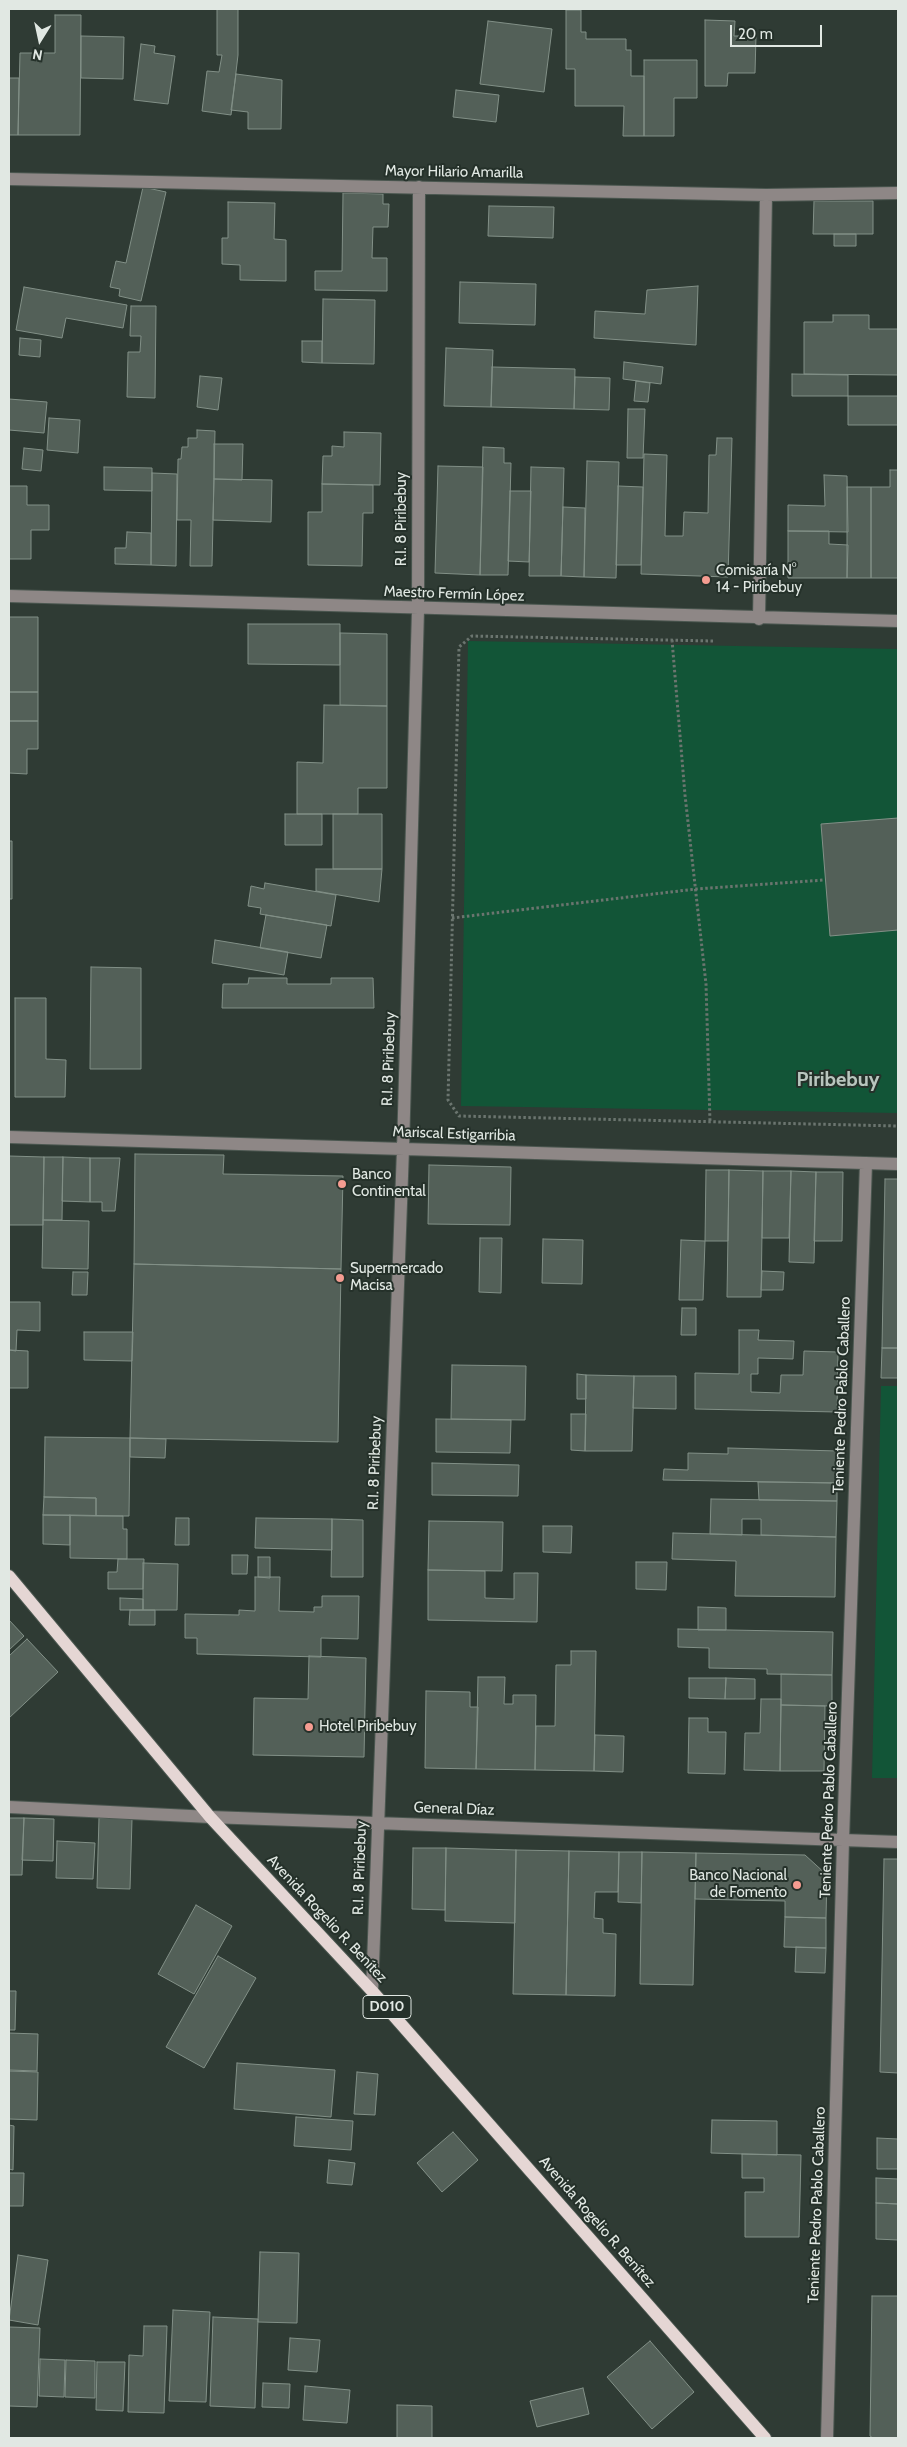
<!DOCTYPE html>
<meta charset="utf-8">
<style>
body{margin:0}
#map{position:relative;width:907px;height:2447px;overflow:hidden;background:#2f3b34;font-family:Cabin,sans-serif}
canvas{display:block}
.frame{position:absolute;inset:0;border:10px solid #e1e8e3;pointer-events:none}
.north{position:absolute;left:15px;top:15px;width:50px;height:50px;-webkit-text-stroke:4px #25312a;paint-order:stroke;rotate:190deg;font-size:14px;font-weight:700;line-height:20px;text-align:center;color:#e1e8e3}
.north::after{content:'';display:block;margin:auto;width:18px;height:22px;background:#e1e8e3;clip-path:polygon(50% 0,100% 100%,50% 72%,0 100%)}
.scale{position:absolute;left:730px;top:25px;width:92px;height:22px;box-sizing:border-box;border:2px solid #e1e8e3;border-top:0;padding-left:6px;font-size:15px;line-height:18px;white-space:nowrap;color:#e1e8e3;-webkit-text-stroke:4px #25312a;paint-order:stroke}
</style>
<div id="map">
<canvas width="907" height="2447"></canvas>
<div class="frame"></div>
<div class="north">N</div>
<div class="scale">20 m</div>
</div>
<script>
const c = document.querySelector('canvas').getContext('2d');
c.lineJoin = 'round';
function paint(path, color) {
  c.fillStyle = color;
  c.fill(path, 'evenodd');
}
function toPath(rows) {
  const path = new Path2D();
  for (const r of rows) {
    path.moveTo(r[0], r[1]);
    for (let i = 2; i < r.length; i += 2) path.lineTo(r[i], r[i + 1]);
  }
  return path;
}
function strokePath(path, color, width, dash) {
  c.strokeStyle = color;
  c.lineWidth = width;
  c.lineCap = dash ? 'butt' : 'round';
  c.setLineDash(dash || []);
  c.stroke(path);
}
function label(font, color, halo, rows, align = 'center') {
  c.font = font + ' Cabin,sans-serif';
  c.lineWidth = 4;
  c.setLineDash([]);
  c.textBaseline = 'middle';
  c.strokeStyle = halo;
  c.fillStyle = color;
  for (const [text, x, y, turn = 0] of rows) {
    c.save();
    c.translate(x, y);
    c.rotate((+turn || 0) * Math.PI / 180);
    c.textAlign = isNaN(turn) ? turn : align;
    if (halo) c.strokeText(text, 0, 0);
    c.fillText(text, 0, 0);
    c.restore();
  }
}
const green = toPath([
 [468,641,898,649,898,1113,461,1106],
 [881,1386,898,1386,898,1778,872,1778]
]);
const building = toPath([
 [217,9,238,9,238,55,231,115,202,111,207,71,219,72,222,55,217,55,217,9],
 [566,10,581,10,581,32,586,32,586,39,626,39,626,50,631,50,631,76,644,76,644,136,623,136,624,106,575,106,575,69,566,69,566,10],
 [55,15,81,15,80,135,18,135,20,53,55,53,55,15],
 [705,20,735,21,734,36,756,36,755,73,728,73,727,86,705,86,705,20],
 [488,21,552,29,544,92,480,84,488,21],
 [81,36,124,37,123,79,81,78,81,36],
 [141,44,155,46,154,53,175,56,168,104,134,100,141,44],
 [644,60,697,60,697,98,674,98,674,136,644,136,644,60],
 [236,74,282,80,281,129,248,129,248,112,231,110,236,74],
 [9,78,19,78,18,135,9,135,9,78],
 [456,90,499,95,496,122,453,117,456,90],
 [143,187,166,192,141,301,119,296,120,289,110,287,116,261,126,263,143,187],
 [343,193,383,194,383,204,389,204,388,227,373,227,372,258,387,258,387,291,315,290,315,271,342,271,343,193],
 [814,201,873,201,873,234,813,234,814,201],
 [228,202,275,203,274,239,286,240,286,281,240,280,240,265,222,264,222,238,228,238,228,202],
 [489,206,554,207,553,238,488,236,489,206],
 [834,234,856,234,856,246,834,246,834,234],
 [460,282,536,284,535,325,459,323,460,282],
 [698,286,696,345,594,338,595,311,645,314,647,290,698,286],
 [24,287,127,305,123,328,66,318,62,338,16,330,24,287],
 [323,299,375,300,374,364,322,363,323,299],
 [131,306,156,306,155,398,127,397,128,352,140,352,141,336,130,336,131,306],
 [833,315,869,315,869,329,898,329,898,375,804,374,804,322,833,322,833,315],
 [20,338,41,340,40,357,19,355,20,338],
 [302,341,322,341,322,363,302,362,302,341],
 [446,348,493,350,491,407,444,406,446,348],
 [624,362,663,367,661,384,623,379,624,362],
 [492,367,575,369,574,409,491,407,492,367],
 [792,374,848,375,848,396,792,396,792,374],
 [200,376,222,378,218,410,197,407,200,376],
 [575,377,610,378,609,410,574,409,575,377],
 [636,381,650,383,648,402,634,401,636,381],
 [848,396,898,396,898,425,848,425,848,396],
 [9,399,47,402,44,433,9,430,9,399],
 [628,409,645,409,643,458,627,458,628,409],
 [49,418,80,420,78,453,47,450,49,418],
 [197,430,215,431,212,566,190,566,191,520,177,520,178,459,181,459,182,447,188,447,188,438,197,438,197,430],
 [344,432,381,433,380,485,322,484,323,456,332,456,332,446,344,447,344,432],
 [717,438,732,438,728,577,641,574,644,454,667,455,665,536,683,536,684,512,708,513,709,455,716,455,717,438],
 [214,444,243,444,242,480,214,479,214,444],
 [483,447,504,448,504,463,511,463,508,575,480,575,483,447],
 [24,448,43,450,41,471,22,469,24,448],
 [587,461,619,462,616,578,584,577,587,461],
 [438,466,483,467,480,575,435,573,438,466],
 [104,467,152,468,152,491,104,490,104,467],
 [531,467,564,468,561,576,529,576,531,467],
 [890,470,898,470,898,578,871,578,871,487,890,487,890,470],
 [152,473,177,474,176,566,151,565,152,473],
 [824,475,847,476,848,532,788,531,788,505,825,506,824,475],
 [214,479,272,480,271,522,213,520,214,479],
 [322,484,373,485,373,513,363,513,362,566,308,565,308,512,322,512,322,484],
 [9,486,27,486,27,505,49,505,49,530,31,530,31,559,9,559,9,486],
 [618,486,643,487,641,565,616,565,618,486],
 [847,487,871,487,871,578,847,578,847,487],
 [510,491,531,491,529,562,508,561,510,491],
 [563,507,585,508,584,577,561,576,563,507],
 [788,531,829,531,829,544,848,545,847,578,788,578,788,531],
 [127,532,151,533,151,565,115,564,115,548,126,548,127,532],
 [9,617,38,617,38,692,9,692,9,617],
 [248,624,340,624,340,665,248,664,248,624],
 [340,633,387,634,387,706,340,705,340,633],
 [9,692,38,692,38,721,9,721,9,692],
 [324,705,387,706,387,788,358,788,358,814,297,814,297,762,323,763,324,705],
 [9,721,38,721,38,749,27,749,27,774,9,773,9,721],
 [285,814,322,814,322,845,285,845,285,814],
 [333,814,382,814,382,869,333,869,333,814],
 [898,818,898,930,830,936,821,824,898,818],
 [9,841,12,841,12,899,9,899,9,841],
 [316,869,382,869,379,902,316,891,316,869],
 [265,883,336,895,331,926,260,914,261,908,248,906,251,886,264,889,265,883],
 [266,915,327,925,321,958,260,948,266,915],
 [215,940,288,952,284,975,212,963,215,940],
 [91,967,141,968,141,1069,90,1069,91,967],
 [249,978,287,978,287,984,331,984,331,978,373,978,374,1008,222,1008,223,984,248,984,249,978],
 [15,998,46,998,46,1059,66,1060,65,1097,15,1097,15,998],
 [135,1154,224,1155,223,1174,343,1176,341,1269,134,1264,135,1154],
 [9,1156,44,1157,43,1225,9,1225,9,1156],
 [44,1157,63,1157,62,1220,43,1220,44,1157],
 [63,1157,90,1158,90,1202,62,1201,63,1157],
 [90,1158,120,1158,115,1211,102,1211,102,1202,90,1202,90,1158],
 [429,1165,511,1167,510,1225,428,1224,429,1165],
 [706,1170,729,1170,728,1241,705,1241,706,1170],
 [729,1170,763,1171,761,1297,727,1297,729,1170],
 [763,1171,791,1171,789,1238,762,1238,763,1171],
 [791,1171,816,1172,814,1263,789,1262,791,1171],
 [816,1172,843,1172,842,1241,814,1241,816,1172],
 [885,1179,898,1179,898,1348,882,1348,885,1179],
 [43,1220,89,1221,88,1269,42,1268,43,1220],
 [480,1238,502,1238,501,1293,479,1292,480,1238],
 [543,1239,583,1240,582,1284,542,1283,543,1239],
 [681,1240,705,1241,703,1300,679,1300,681,1240],
 [134,1264,341,1269,338,1442,130,1438,134,1264],
 [762,1271,784,1272,783,1290,761,1290,762,1271],
 [73,1272,88,1272,87,1295,72,1295,73,1272],
 [9,1302,40,1302,40,1331,17,1330,16,1351,9,1350,9,1302],
 [682,1308,696,1308,696,1335,681,1335,682,1308],
 [739,1330,759,1330,758,1340,794,1341,793,1359,758,1358,758,1374,751,1374,751,1392,780,1393,781,1375,803,1375,804,1351,838,1352,837,1412,695,1409,695,1373,739,1374,739,1330],
 [84,1332,133,1332,132,1361,84,1360,84,1332],
 [882,1348,898,1348,898,1378,881,1378,882,1348],
 [9,1350,28,1351,28,1388,9,1388,9,1350],
 [452,1365,526,1366,525,1420,451,1419,452,1365],
 [577,1374,586,1375,586,1399,577,1399,577,1374],
 [586,1375,634,1376,632,1451,585,1451,586,1375],
 [634,1376,676,1376,676,1409,633,1408,634,1376],
 [571,1414,586,1414,585,1451,571,1450,571,1414],
 [436,1419,511,1420,510,1453,436,1452,436,1419],
 [45,1437,130,1438,129,1516,96,1516,96,1498,44,1497,45,1437],
 [130,1438,166,1439,165,1458,130,1457,130,1438],
 [728,1448,838,1451,837,1483,663,1480,664,1469,688,1470,688,1453,728,1454,728,1448],
 [432,1463,519,1465,518,1496,432,1495,432,1463],
 [758,1482,837,1483,837,1501,759,1500,758,1482],
 [44,1497,96,1498,96,1516,43,1515,44,1497],
 [711,1499,837,1501,836,1537,761,1535,761,1519,742,1519,742,1535,710,1534,711,1499],
 [43,1515,70,1515,70,1545,43,1544,43,1515],
 [70,1515,123,1516,123,1529,127,1529,127,1559,70,1558,70,1515],
 [176,1518,189,1518,189,1545,175,1545,176,1518],
 [256,1518,332,1519,332,1550,255,1548,256,1518],
 [332,1519,363,1520,363,1577,331,1577,332,1519],
 [429,1521,503,1522,502,1571,428,1570,429,1521],
 [543,1526,572,1526,571,1553,543,1552,543,1526],
 [673,1533,836,1537,835,1597,735,1596,736,1561,672,1559,673,1533],
 [232,1555,248,1555,247,1574,232,1574,232,1555],
 [258,1557,270,1557,270,1578,258,1577,258,1557],
 [118,1559,144,1559,143,1589,108,1589,108,1572,117,1572,118,1559],
 [636,1562,667,1562,666,1590,636,1589,636,1562],
 [143,1563,178,1564,177,1610,143,1610,143,1563],
 [428,1570,485,1571,485,1598,514,1599,514,1573,538,1573,537,1622,428,1620,428,1570],
 [255,1577,280,1577,279,1611,314,1612,314,1607,322,1607,322,1596,359,1596,358,1639,321,1638,321,1657,197,1654,197,1638,185,1638,185,1614,239,1615,239,1610,255,1611,255,1577],
 [120,1598,143,1599,143,1610,120,1610,120,1598],
 [698,1607,726,1608,726,1630,698,1630,698,1607],
 [130,1610,155,1610,155,1625,129,1625,130,1610],
 [9,1620,24,1636,9,1650,9,1620],
 [678,1629,833,1632,832,1675,767,1674,767,1669,709,1668,709,1648,678,1647,678,1629],
 [27,1639,58,1672,9,1718,9,1656,27,1639],
 [571,1651,596,1651,594,1771,535,1770,536,1726,555,1726,556,1665,571,1665,571,1651],
 [309,1656,366,1658,364,1757,253,1755,254,1698,308,1699,309,1656],
 [781,1674,832,1675,832,1706,781,1705,781,1674],
 [478,1677,505,1677,504,1704,513,1704,513,1695,536,1695,535,1770,476,1769,478,1677],
 [689,1678,726,1678,725,1699,689,1698,689,1678],
 [726,1678,755,1679,755,1699,725,1699,726,1678],
 [426,1691,470,1692,470,1707,478,1707,476,1769,425,1768,426,1691],
 [761,1699,781,1699,780,1771,744,1770,745,1733,760,1733,761,1699],
 [781,1705,825,1706,824,1771,780,1771,781,1705],
 [689,1718,708,1718,708,1732,726,1732,725,1774,688,1773,689,1718],
 [595,1735,624,1736,623,1772,594,1771,595,1735],
 [9,1818,24,1818,22,1875,9,1875,9,1818],
 [24,1818,54,1819,53,1861,22,1860,24,1818],
 [99,1818,132,1819,130,1889,97,1888,99,1818],
 [57,1841,95,1843,93,1879,56,1878,57,1841],
 [413,1848,446,1848,445,1910,412,1909,413,1848],
 [446,1848,516,1850,515,1923,445,1921,446,1848],
 [516,1850,569,1851,566,1995,513,1994,516,1850],
 [569,1851,619,1852,618,1892,595,1892,594,1918,603,1919,603,1933,616,1934,615,1996,566,1995,569,1851],
 [619,1852,642,1852,641,1903,618,1902,619,1852],
 [642,1852,696,1853,693,1985,640,1984,642,1852],
 [696,1853,805,1855,827,1875,826,1918,785,1917,785,1901,695,1899,696,1853],
 [884,1859,898,1859,898,2073,880,2072,884,1859],
 [196,1905,232,1926,194,1994,158,1974,196,1905],
 [785,1917,826,1918,826,1948,784,1947,785,1917],
 [796,1947,826,1948,825,1973,795,1972,796,1947],
 [218,1956,256,1978,204,2068,166,2047,218,1956],
 [9,1991,16,1991,15,2030,9,2030,9,1991],
 [9,2033,38,2034,37,2071,9,2070,9,2033],
 [237,2063,335,2070,331,2117,234,2109,237,2063],
 [9,2071,38,2072,37,2120,9,2119,9,2071],
 [357,2072,378,2074,375,2115,354,2114,357,2072],
 [296,2117,353,2121,351,2150,294,2146,296,2117],
 [712,2120,777,2121,777,2155,711,2153,712,2120],
 [9,2125,14,2126,13,2170,9,2169,9,2125],
 [453,2132,478,2160,442,2192,417,2163,453,2132],
 [877,2138,898,2139,898,2169,877,2169,877,2138],
 [742,2154,801,2155,799,2237,745,2237,745,2192,764,2192,764,2178,742,2178,742,2154],
 [329,2160,355,2163,352,2185,327,2183,329,2160],
 [9,2173,24,2173,23,2206,9,2206,9,2173],
 [876,2178,898,2179,898,2204,876,2203,876,2178],
 [876,2203,898,2204,898,2240,876,2239,876,2203],
 [260,2252,299,2253,297,2323,258,2322,260,2252],
 [18,2255,48,2260,38,2325,9,2320,18,2255],
 [872,2296,898,2296,898,2438,873,2438,870,2436,872,2296],
 [173,2310,210,2312,206,2402,169,2401,173,2310],
 [213,2317,258,2319,255,2408,210,2406,213,2317],
 [144,2326,167,2326,164,2413,128,2412,129,2355,143,2356,144,2326],
 [9,2327,40,2328,37,2407,9,2406,9,2327],
 [290,2338,320,2340,317,2372,288,2370,290,2338],
 [650,2341,694,2392,652,2429,607,2377,650,2341],
 [40,2359,65,2360,64,2397,39,2396,40,2359],
 [66,2360,95,2361,95,2398,65,2397,66,2360],
 [97,2362,125,2362,123,2411,96,2410,97,2362],
 [263,2383,290,2384,289,2408,262,2407,263,2383],
 [305,2386,350,2390,347,2423,303,2420,305,2386],
 [583,2388,589,2414,537,2427,530,2401,583,2388],
 [397,2405,432,2406,432,2438,397,2438,397,2405]
]);
const path = toPath([
 [672,640,685,795,706,984,710,1122],
 [713,641,472,636,459,647,448,1100,459,1116,898,1126],
 [452,918,696,889,824,880]
]);
const minor = toPath([
 [9,179,766,195,898,193],
 [9,596,898,621],
 [759,619,766,195],
 [9,1137,898,1164],
 [9,1807,210,1817,898,1842],
 [372,1991,403,1149,418,610,419,187],
 [827,2438,843,1840,866,1163]
]);
const major = toPath([
 [9,1576,210,1817,372,1991,765,2438]
]);
const markers = [
 [706,580,5,"#f59c91"],
 [342,1184,5,"#f59c91"],
 [340,1278,5,"#f59c91"],
 [309,1727,5,"#f59c91"],
 [797,1885,5,"#f59c91"]
];
const shields = [
 [387,2007,48]
];
const shieldNames = [
 ["D010",387,2007]
];
const streetNames = [
 ["Mayor Hilario Amarilla",454,172,1],
 ["R.I. 8 Piribebuy",402,519,-90],
 ["Maestro Fermín López",454,594,2],
 ["R.I. 8 Piribebuy",389,1059,-88],
 ["Mariscal Estigarribia",454,1134,2],
 ["Teniente Pedro Pablo Caballero",842,1395,-88],
 ["R.I. 8 Piribebuy",375,1463,-88],
 ["Teniente Pedro Pablo Caballero",829,1800,-88],
 ["General Díaz",454,1809,2],
 ["R.I. 8 Piribebuy",360,1868,-88],
 ["Avenida Rogelio R. Benítez",327,1919,47],
 ["Teniente Pedro Pablo Caballero",817,2205,-88],
 ["Avenida Rogelio R. Benítez",597,2222,49]
];
const poiNames = [
 ["Comisaría N°",716,571],
 ["14 - Piribebuy",716,588],
 ["Banco",352,1175],
 ["Continental",352,1192],
 ["Supermercado",350,1269],
 ["Macisa",350,1286],
 ["Hotel Piribebuy",319,1727],
 ["Banco Nacional",787,1876,"right"],
 ["de Fomento",787,1893,"right"]
];
const districtNames = [
 ["Piribebuy",838,1080]
];
paint(green, '#125537');
paint(building, '#536058');
strokePath(building, '#829087', 1);
strokePath(minor, '#4b5750', 14);
strokePath(major, '#4b5750', 14);
strokePath(path, '#6b756f', 3, [2.5, 2.5]);
strokePath(minor, '#8e8786', 12);
strokePath(major, '#e5d6d4', 12);
for (const [x, y, r, color] of markers) {
  const dot = new Path2D();
  dot.arc(x, y, r, 0, 2 * Math.PI);
  c.fillStyle = color;
  c.fill(dot);
  strokePath(dot, '#25312a', 2);
}
for (const [x, y, w] of shields) {
  const box = new Path2D();
  box.roundRect(x - w / 2, y - 11.5, w, 23, 4);
  c.fillStyle = '#25312a';
  c.fill(box);
  strokePath(box, '#e1e8e3', 1);
}
label('bold 14px', '#e1e8e3', null, shieldNames);
label('15px', '#e1e8e3', '#25312a', streetNames);
label('15px', '#e1e8e3', '#25312a', poiNames, 'left');
label('bold 20px', '#b8c6be', '#25312a', districtNames);
</script>
